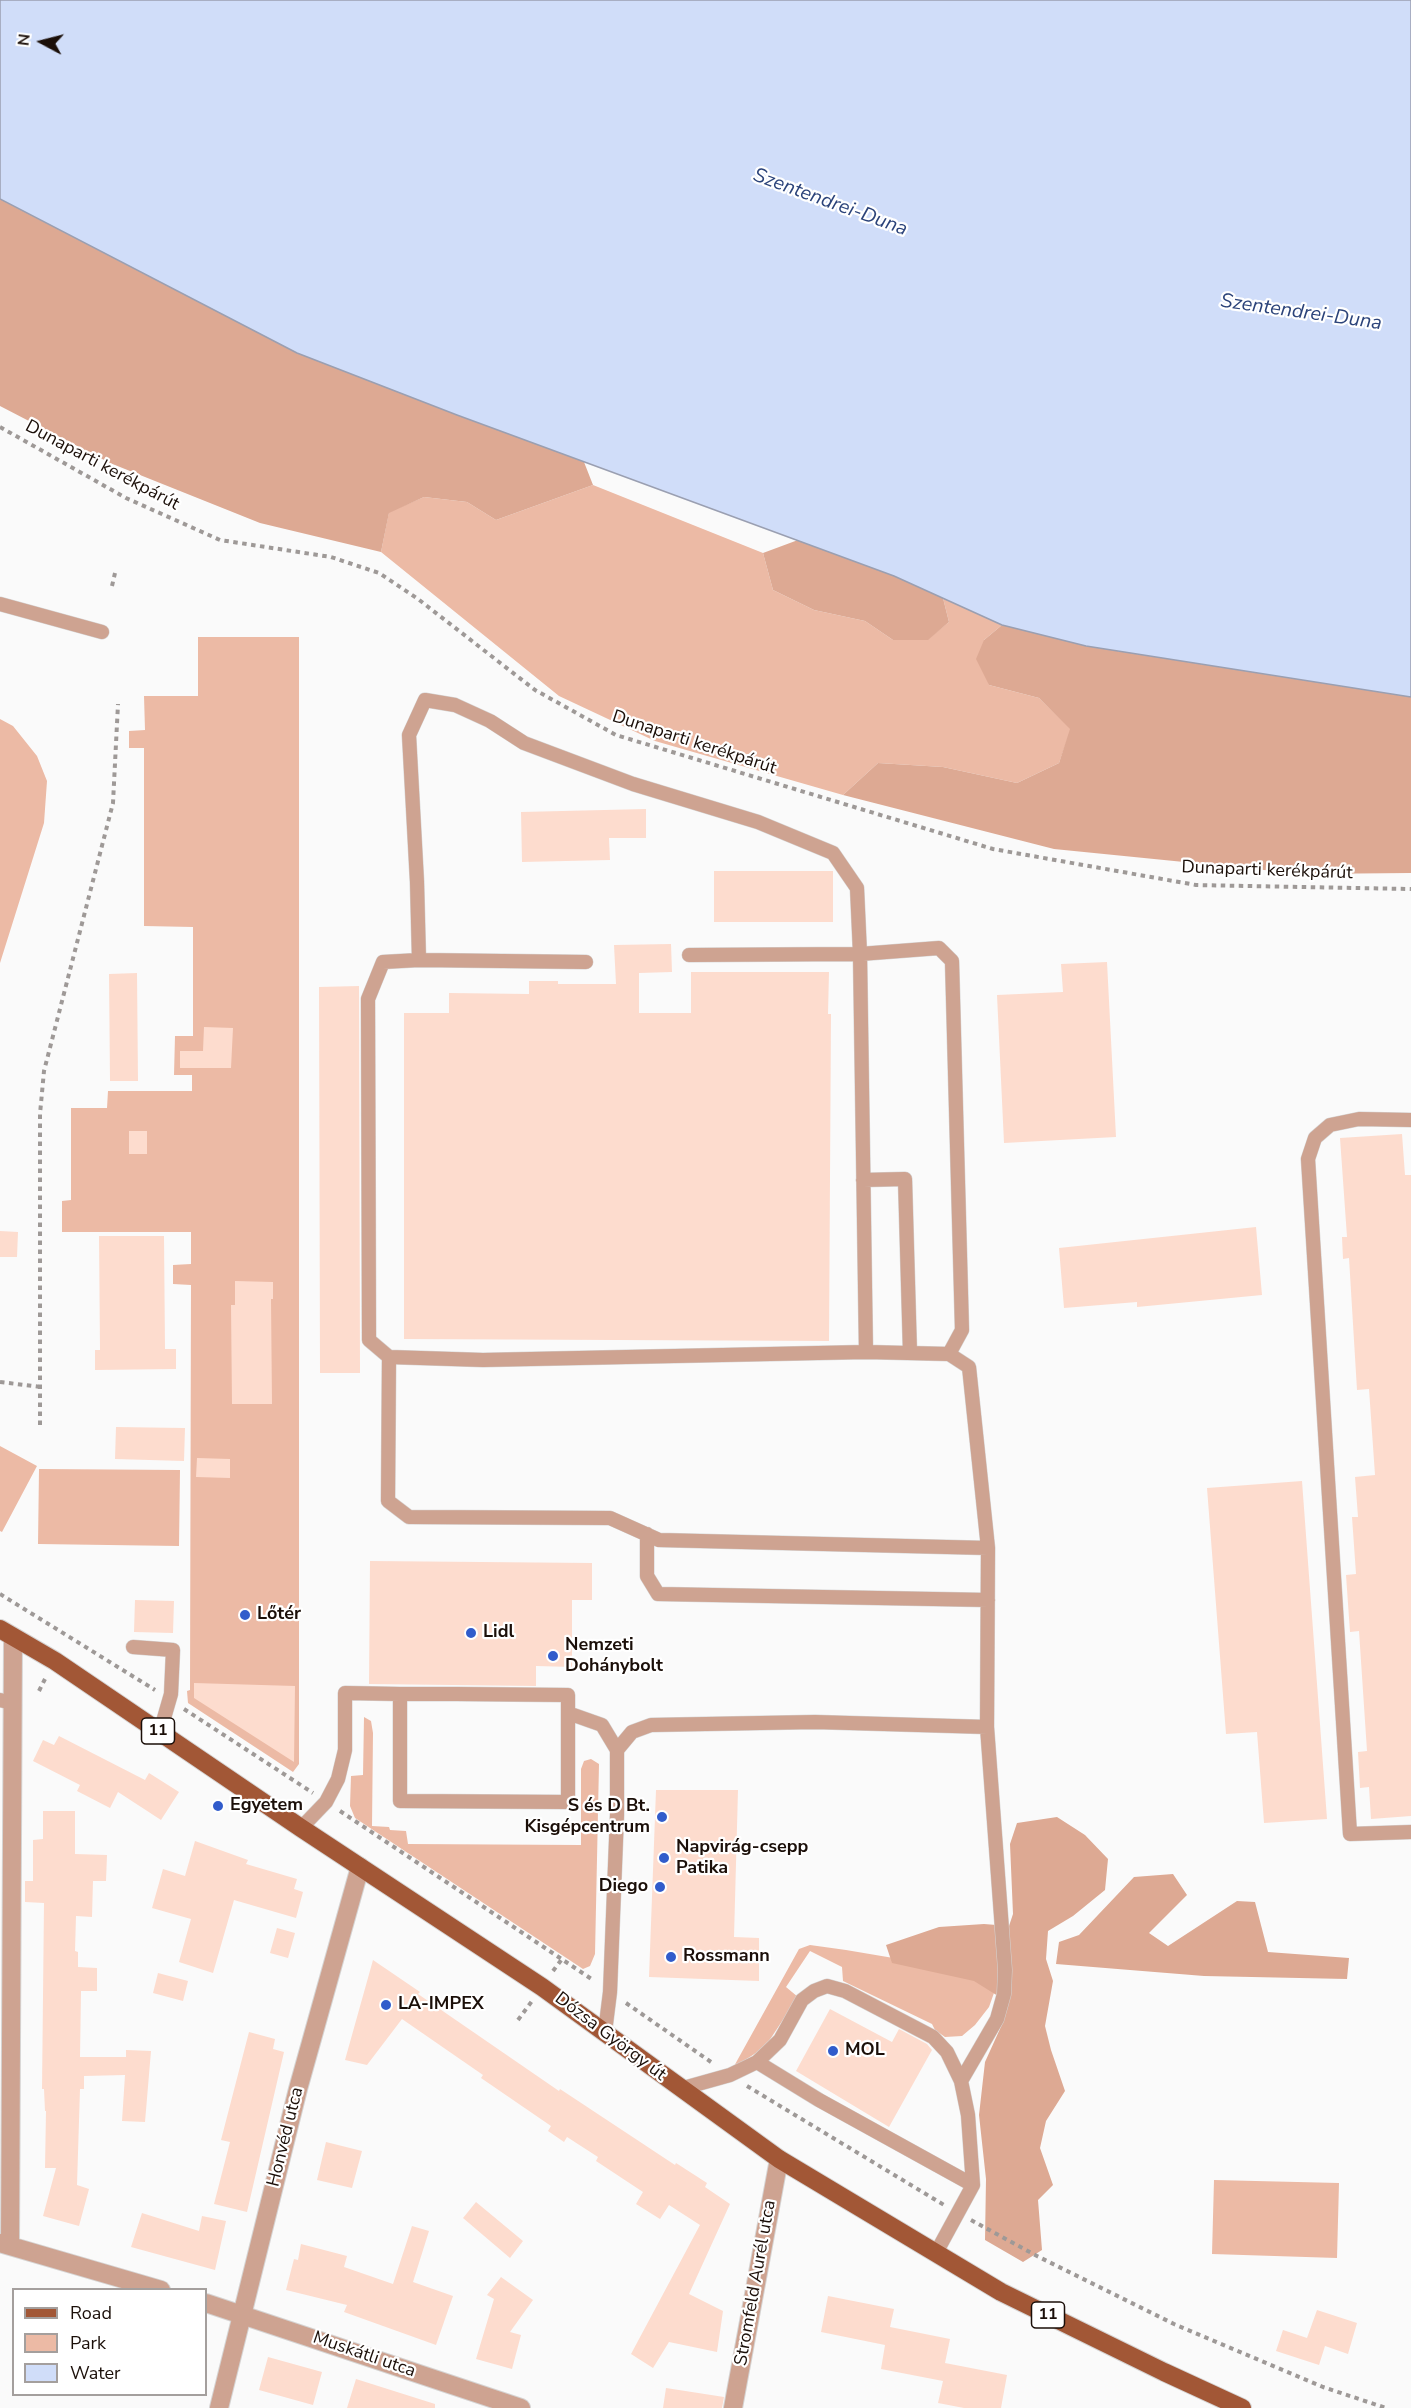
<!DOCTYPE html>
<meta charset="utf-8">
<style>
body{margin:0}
#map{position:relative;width:1411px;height:2408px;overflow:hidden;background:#fafafa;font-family:"Nunito Sans",sans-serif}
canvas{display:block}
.legend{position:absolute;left:12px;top:2288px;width:195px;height:108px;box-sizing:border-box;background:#fff;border:2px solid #a49f9d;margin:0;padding:8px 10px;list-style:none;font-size:18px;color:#1b0f09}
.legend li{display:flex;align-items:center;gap:12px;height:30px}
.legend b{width:30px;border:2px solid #a49f9d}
.north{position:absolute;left:12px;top:12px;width:60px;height:60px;-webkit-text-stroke:4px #fff;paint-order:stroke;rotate:277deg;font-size:16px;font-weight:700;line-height:24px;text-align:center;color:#1b0f09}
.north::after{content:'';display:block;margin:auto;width:21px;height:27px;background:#1b0f09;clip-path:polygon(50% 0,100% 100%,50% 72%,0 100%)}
</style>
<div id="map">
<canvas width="1411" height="2408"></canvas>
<ul class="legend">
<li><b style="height:8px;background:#a25736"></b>Road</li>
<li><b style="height:16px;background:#ecbaa5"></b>Park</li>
<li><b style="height:16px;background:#d0ddf9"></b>Water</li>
</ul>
<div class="north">N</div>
</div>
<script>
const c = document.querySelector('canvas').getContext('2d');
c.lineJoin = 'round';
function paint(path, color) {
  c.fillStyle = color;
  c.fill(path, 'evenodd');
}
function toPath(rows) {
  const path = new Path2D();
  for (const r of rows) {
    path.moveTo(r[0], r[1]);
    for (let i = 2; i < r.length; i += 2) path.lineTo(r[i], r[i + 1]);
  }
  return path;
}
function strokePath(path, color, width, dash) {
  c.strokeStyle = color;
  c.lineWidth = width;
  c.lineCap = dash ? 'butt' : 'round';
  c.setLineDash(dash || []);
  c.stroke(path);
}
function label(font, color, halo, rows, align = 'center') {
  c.font = font + ' "Nunito Sans",sans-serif';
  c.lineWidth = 4.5;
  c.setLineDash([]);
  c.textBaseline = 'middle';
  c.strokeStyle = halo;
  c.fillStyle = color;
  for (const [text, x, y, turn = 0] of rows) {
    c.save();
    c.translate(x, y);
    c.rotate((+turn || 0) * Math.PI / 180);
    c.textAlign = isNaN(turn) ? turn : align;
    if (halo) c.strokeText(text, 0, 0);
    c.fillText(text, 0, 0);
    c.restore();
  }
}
const green = toPath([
 [593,485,763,553,773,590,814,610,865,621,893,640,928,639,949,622,943,598,1002,625,984,640,989,685,1039,698,1071,729,1059,763,1017,783,943,767,878,763,843,795,655,741,559,696,381,552,389,512,424,497,467,502,496,520],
 [198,637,299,637,299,1764,293,1772,188,1703,187,1691,190,1690,191,1285,173,1284,173,1265,191,1264,191,1232,62,1232,62,1201,71,1200,71,1108,107,1108,108,1091,192,1091,192,1075,174,1075,175,1036,193,1036,193,927,144,926,144,748,129,748,129,731,145,730,144,696,198,696],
 [0,719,13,726,37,756,47,781,44,823,0,963],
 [0,1446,37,1466,2,1532,0,1531],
 [39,1469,180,1470,179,1546,38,1544],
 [364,1717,371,1721,373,1733,372,1826,389,1827,390,1830,406,1831,408,1844,581,1845,581,1769,584,1761,591,1759,599,1764,595,1954,590,1966,583,1969,355,1818,350,1806,351,1776,363,1775],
 [810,1945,846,1950,1000,1976,989,2007,975,2025,962,2036,945,2037,935,2030,932,2024,843,1981,842,1967,810,1951,786,1987,798,1997,765,2047,733,2068,799,1949],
 [1214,2180,1339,2183,1337,2258,1212,2254]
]);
const forest = toPath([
 [0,199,297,353,584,462,593,485,496,520,467,502,424,497,389,513,381,552,260,523,110,463,0,406],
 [798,540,894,576,943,598,949,622,928,640,893,640,865,621,814,610,773,590,763,553],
 [1002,625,1086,646,1411,697,1411,873,1304,874,1054,849,843,795,878,763,943,767,1017,783,1059,763,1070,729,1039,698,989,685,976,659,984,640],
 [1057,1817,1085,1835,1108,1859,1105,1890,1073,1916,1048,1931,1046,1959,1053,1981,1045,2026,1051,2050,1065,2091,1046,2121,1040,2148,1053,2185,1038,2200,1042,2250,1023,2262,985,2240,986,2179,979,2115,985,2062,1004,2020,998,1996,974,1981,892,1963,886,1945,939,1927,984,1924,1009,1926,1013,1914,1010,1844,1017,1823],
 [1173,1874,1187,1895,1149,1933,1168,1946,1237,1901,1255,1902,1268,1952,1349,1958,1347,1979,1204,1976,1056,1964,1059,1942,1079,1935,1134,1877]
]);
const water = toPath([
 [0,0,1411,0,1411,697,1086,646,1002,625,894,576,457,415,297,353,0,199,0,0]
]);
const building = toPath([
 [646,809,646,838,609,838,610,860,522,862,521,812],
 [714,871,833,871,833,922,714,922],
 [671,944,672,972,639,973,639,1013,691,1013,691,972,829,972,828,1014,831,1014,829,1341,404,1339,404,1013,449,1013,449,993,529,994,529,981,558,981,558,984,616,984,614,945],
 [1107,962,1116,1137,1004,1143,997,995,1063,992,1061,964],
 [137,973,138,1081,110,1081,109,974],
 [359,986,360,1373,320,1373,319,987],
 [204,1027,233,1028,231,1068,180,1068,180,1051,203,1051],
 [129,1131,147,1131,147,1154,129,1154],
 [1402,1134,1405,1175,1411,1175,1411,1816,1371,1819,1369,1787,1360,1788,1358,1752,1367,1751,1359,1631,1350,1632,1346,1575,1356,1574,1352,1517,1358,1517,1355,1477,1375,1475,1369,1389,1357,1390,1349,1258,1343,1259,1342,1237,1347,1237,1340,1138],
 [1256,1227,1262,1295,1137,1307,1137,1302,1064,1308,1059,1248],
 [0,1231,18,1232,17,1257,0,1257],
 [99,1236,164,1236,165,1349,176,1349,176,1369,95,1370,95,1350,100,1350],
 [235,1281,273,1282,273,1299,271,1299,272,1404,232,1404,231,1305,235,1305],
 [116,1427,185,1428,184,1461,115,1459],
 [197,1458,230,1459,230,1478,196,1477],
 [1302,1481,1327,1819,1264,1823,1257,1732,1226,1734,1207,1488],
 [370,1561,592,1563,592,1600,572,1600,572,1667,536,1666,536,1686,369,1684],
 [135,1600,174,1601,173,1633,134,1632],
 [194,1683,295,1686,294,1762,194,1698],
 [59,1736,145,1780,149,1773,179,1792,161,1820,118,1792,110,1808,77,1791,80,1785,33,1761,43,1740,54,1745],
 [656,1790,738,1790,734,1937,759,1938,759,1981,649,1977],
 [43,1811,75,1811,75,1854,107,1855,106,1881,93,1881,92,1917,76,1916,75,1951,78,1952,78,1967,97,1968,97,1991,81,1991,80,2057,126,2057,126,2050,151,2051,145,2122,122,2121,125,2075,84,2076,84,2089,80,2089,77,2185,89,2189,79,2226,43,2216,56,2168,45,2168,46,2111,45,2111,44,2089,42,2089,44,1903,25,1902,25,1881,33,1881,33,1840,43,1839],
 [195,1841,248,1860,246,1864,297,1879,294,1889,303,1892,296,1918,234,1900,213,1973,179,1962,191,1919,152,1908,163,1869,185,1876],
 [277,1928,295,1933,288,1958,270,1953],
 [373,1960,420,1992,418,1994,559,2091,560,2089,675,2165,676,2163,707,2183,705,2187,730,2204,689,2294,723,2311,717,2352,669,2342,653,2368,631,2354,700,2225,669,2205,660,2219,636,2204,643,2192,596,2161,598,2157,567,2137,564,2142,548,2131,551,2126,481,2078,483,2075,402,2019,367,2065,345,2060],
 [158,1973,188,1981,183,2001,153,1993],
 [830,2009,892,2042,899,2029,927,2044,932,2050,889,2127,796,2071],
 [249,2032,275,2039,273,2049,284,2052,247,2212,214,2204,230,2142,221,2140],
 [326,2142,362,2151,352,2188,317,2180],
 [476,2202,523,2241,510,2258,463,2218],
 [142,2213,199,2231,202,2216,226,2221,215,2270,131,2247],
 [412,2226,429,2231,413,2282,453,2296,436,2345,344,2312,347,2305,286,2290,294,2259,298,2260,301,2244,347,2256,344,2267,393,2284],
 [501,2277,533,2300,510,2332,521,2335,512,2369,476,2359,494,2299,487,2295],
 [828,2296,894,2309,890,2327,950,2339,945,2363,1007,2375,1001,2408,964,2408,938,2403,943,2381,881,2369,885,2345,821,2332],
 [1317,2310,1357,2323,1348,2354,1325,2346,1319,2365,1276,2351,1283,2330,1307,2338],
 [268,2357,322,2372,313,2405,259,2390],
 [356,2379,435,2404,435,2408,347,2408],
 [666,2388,724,2397,722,2408,663,2408]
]);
const path = toPath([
 [0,427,126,498,220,540,331,557,379,573,418,599,535,690,616,735,993,849,1196,885,1411,889],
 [112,586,115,573],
 [0,1382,41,1387],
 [40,1425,40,1114,44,1071,113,803,118,704],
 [0,1594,155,1690],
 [39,1691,45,1679],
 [184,1709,313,1793],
 [340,1811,593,1980],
 [553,1971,562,1959],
 [626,2003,711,2062],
 [518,2020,532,2001],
 [747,2086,944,2205],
 [971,2220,1037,2256,1174,2324,1323,2387,1386,2408]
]);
const service = toPath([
 [0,604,102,632],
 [689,955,860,954,866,1352],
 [419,960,417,882,409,735,425,700,455,705,490,721,524,743,633,784,758,822,833,853,857,888,860,954,939,948,952,961,962,1330,949,1354],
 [586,962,419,960,383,962,368,999,369,1340,389,1357,483,1360,866,1352,949,1354,969,1367,988,1548,987,1727,815,1722,651,1725,632,1732,617,1750],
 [1411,1120,1359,1119,1330,1125,1315,1138,1308,1159,1350,1834,1411,1832],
 [863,1180,905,1179,910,1353],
 [389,1357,388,1501,409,1517,610,1518,659,1540,988,1548],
 [647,1534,647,1576,658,1594,988,1600],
 [133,1647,173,1650,171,1694,160,1732],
 [0,1700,12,1703],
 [568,1713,602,1725,617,1750,617,1815,610,1992,605,2032],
 [301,1828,326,1802,338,1779,345,1750,345,1693,400,1694,456,1694,568,1695,568,1802,400,1801,400,1694],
 [757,2062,819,2100,973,2185],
 [961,2081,997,2019,1004,1994,1005,1970,987,1727],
 [680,2089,730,2075,757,2062,780,2040,802,2000,814,1991,827,1986,845,1991,933,2037,947,2052,961,2081,968,2115,973,2185,936,2253]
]);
const minor = toPath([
 [0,2243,161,2290],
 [10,2245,13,1637],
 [206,2303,521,2408],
 [219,2408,298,2089,360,1867],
 [733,2408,779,2159]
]);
const primary = toPath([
 [0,1629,55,1661,301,1828,542,1987,779,2159,1001,2292,1164,2372,1242,2408]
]);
const markers = [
 [245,1615,6,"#315ccb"],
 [471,1633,6,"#315ccb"],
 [553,1656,6,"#315ccb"],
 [218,1806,6,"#315ccb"],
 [662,1817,6,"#315ccb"],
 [664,1858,6,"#315ccb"],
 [660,1887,6,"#315ccb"],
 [671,1957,6,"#315ccb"],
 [386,2005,6,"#315ccb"],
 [833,2051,6,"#315ccb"]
];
const shields = [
 [158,1731,33],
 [1048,2315,33]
];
const shieldNames = [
 ["11",158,1731],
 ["11",1048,2315]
];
const streetNames = [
 ["Dunaparti kerékpárút",102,466,28],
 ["Dunaparti kerékpárút",694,743,18],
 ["Dunaparti kerékpárút",1267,871,2],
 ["Dózsa György út",610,2037,37],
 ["Honvéd utca",286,2137,-76],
 ["Stromfeld Aurél utca",756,2283,-80],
 ["Muskátli utca",364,2355,19]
];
const poiNames = [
 ["Lőtér",257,1615],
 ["Lidl",483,1633],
 ["Nemzeti",565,1646],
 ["Dohánybolt",565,1667],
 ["Egyetem",230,1806],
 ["S és D Bt.",650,1807,"right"],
 ["Kisgépcentrum",650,1828,"right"],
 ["Napvirág-csepp",676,1848],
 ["Patika",676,1869],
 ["Diego",648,1887,"right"],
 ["Rossmann",683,1957],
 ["LA-IMPEX",398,2005],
 ["MOL",845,2051]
];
const waterNames = [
 ["Szentendrei-Duna",830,203,20],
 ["Szentendrei-Duna",1301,313,8]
];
paint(green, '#ecbaa5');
paint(forest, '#dda993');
paint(water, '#d0ddf9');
strokePath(water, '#9a9fb1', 1.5);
paint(building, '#fddcce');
strokePath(service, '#d6d4d3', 15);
strokePath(minor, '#d6d4d3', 20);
strokePath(primary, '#d6d4d3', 20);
strokePath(path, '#9e9997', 4, [4.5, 4.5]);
strokePath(service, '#cea391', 14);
strokePath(minor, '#cea391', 18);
strokePath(primary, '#a25736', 18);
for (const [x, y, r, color] of markers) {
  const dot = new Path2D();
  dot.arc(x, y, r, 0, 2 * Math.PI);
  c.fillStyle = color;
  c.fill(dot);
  strokePath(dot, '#fff', 2);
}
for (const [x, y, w] of shields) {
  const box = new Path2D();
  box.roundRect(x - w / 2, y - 13, w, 26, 4.5);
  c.fillStyle = '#fff';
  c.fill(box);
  strokePath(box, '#1b0f09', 1.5);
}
label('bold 16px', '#1b0f09', null, shieldNames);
label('18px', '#1b0f09', '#fff', streetNames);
label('bold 18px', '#1b0f09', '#fff', poiNames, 'left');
label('italic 20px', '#2b437a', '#fff', waterNames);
</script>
